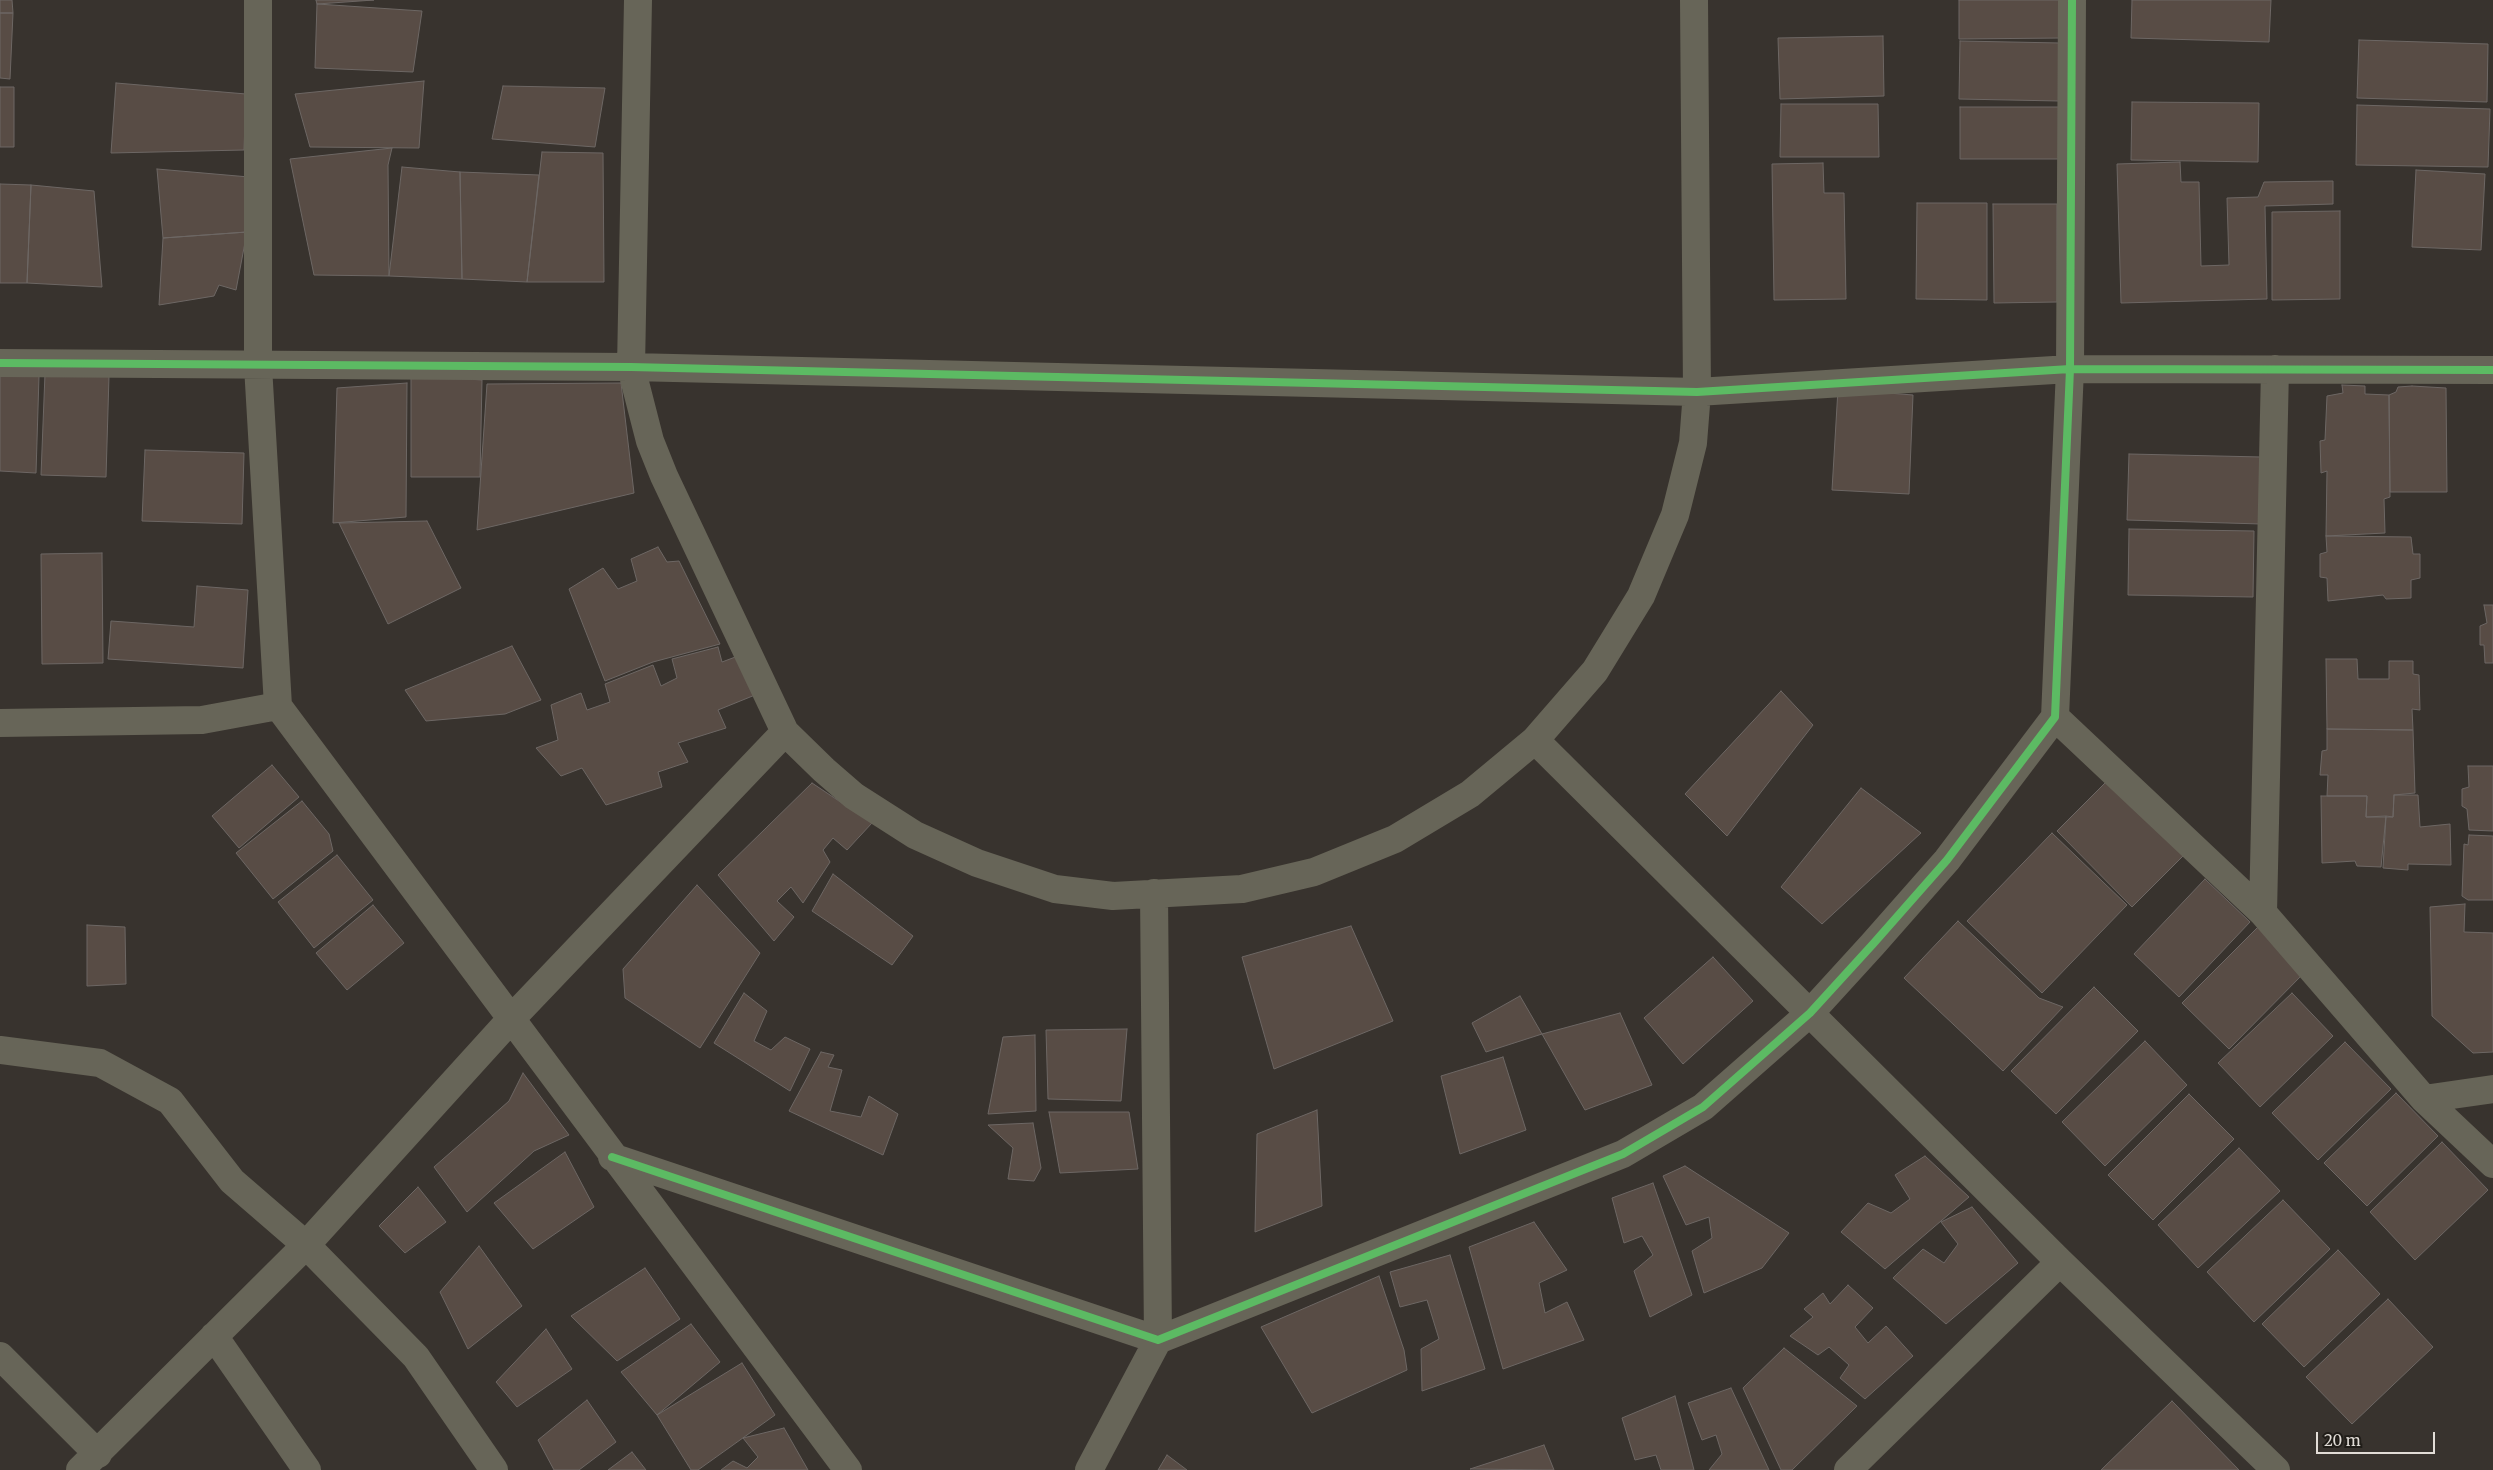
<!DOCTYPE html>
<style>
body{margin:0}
#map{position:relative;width:2493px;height:1470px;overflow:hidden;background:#38332e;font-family:Merriweather,serif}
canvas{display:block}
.scale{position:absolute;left:2316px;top:1432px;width:119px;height:22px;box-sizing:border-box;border:2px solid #e2ddd7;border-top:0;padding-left:6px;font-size:15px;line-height:18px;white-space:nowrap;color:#e2ddd7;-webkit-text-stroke:4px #201d18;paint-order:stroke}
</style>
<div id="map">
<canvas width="2493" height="1470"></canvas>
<div class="scale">20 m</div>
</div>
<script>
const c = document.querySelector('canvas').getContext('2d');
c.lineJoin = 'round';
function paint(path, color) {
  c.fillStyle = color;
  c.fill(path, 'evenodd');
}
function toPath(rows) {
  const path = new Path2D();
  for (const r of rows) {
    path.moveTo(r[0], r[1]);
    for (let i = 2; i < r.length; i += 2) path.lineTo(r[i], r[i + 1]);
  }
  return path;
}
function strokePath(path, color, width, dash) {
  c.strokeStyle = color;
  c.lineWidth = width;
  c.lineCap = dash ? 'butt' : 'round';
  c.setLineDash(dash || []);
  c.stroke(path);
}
const building = toPath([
 [0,0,12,0,13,13,0,13,0,0],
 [316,0,374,0,317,4,316,0],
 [1959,0,2062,0,2062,38,1959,39,1959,0],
 [2132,0,2271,0,2269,42,2131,38,2132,0],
 [317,4,422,11,413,72,315,68,317,4],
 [0,13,13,13,10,79,0,78,0,13],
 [1883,36,1884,96,1780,99,1778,38,1883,36],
 [2359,40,2488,44,2487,102,2357,98,2359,40],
 [1960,41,2060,43,2059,101,1959,99,1960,41],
 [424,81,419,148,310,147,295,94,424,81],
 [116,83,246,94,244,150,111,153,116,83],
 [503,86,605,88,595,147,492,139,503,86],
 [0,87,14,87,14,147,0,147,0,87],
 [2132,102,2259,103,2258,162,2131,160,2132,102],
 [1781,104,1878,104,1879,157,1780,157,1781,104],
 [2357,105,2490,109,2488,167,2356,165,2357,105],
 [1960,107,2060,107,2059,159,1960,159,1960,107],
 [392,148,388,165,389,276,314,275,290,159,392,148],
 [542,152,603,153,604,282,527,282,542,152],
 [2180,162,2181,182,2199,182,2201,266,2229,265,2227,198,2258,197,2264,182,2333,181,2333,204,2265,206,2267,299,2121,303,2117,164,2180,162],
 [1823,163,1824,193,1844,193,1846,299,1774,300,1772,164,1823,163],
 [402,167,460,172,462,279,389,276,402,167],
 [157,169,249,177,247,232,163,238,157,169],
 [2416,170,2485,174,2481,250,2412,247,2416,170],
 [460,172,539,175,527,282,462,279,460,172],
 [0,184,31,185,27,283,0,283,0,184],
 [31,185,94,191,102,287,27,283,31,185],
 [1917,203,1987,203,1987,300,1916,299,1917,203],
 [1993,204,2057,204,2057,302,1994,303,1993,204],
 [2340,211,2340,299,2272,300,2272,212,2340,211],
 [247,232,236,290,219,285,214,296,159,305,163,238,247,232],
 [0,374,39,376,36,473,0,471,0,374],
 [45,374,109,376,106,477,41,475,45,374],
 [411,375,482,380,480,477,411,477,411,375],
 [407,383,406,517,333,523,337,388,407,383],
 [621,383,634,493,477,530,487,384,621,383],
 [2342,385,2365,386,2365,394,2389,395,2390,497,2384,499,2385,533,2326,536,2327,471,2321,473,2320,441,2325,440,2327,396,2343,393,2342,385],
 [2412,386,2446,388,2447,492,2390,492,2389,395,2396,392,2398,387,2412,386],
 [1838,389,1913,395,1909,494,1832,490,1838,389],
 [145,450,244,453,242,524,142,521,145,450],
 [2129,454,2262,457,2261,524,2127,520,2129,454],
 [427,521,461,588,388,624,339,523,427,521],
 [2129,529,2254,531,2253,597,2128,595,2129,529],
 [2326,536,2411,537,2413,554,2420,554,2420,578,2411,580,2411,598,2386,599,2383,595,2328,601,2327,578,2320,577,2320,554,2327,552,2326,536],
 [658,547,667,562,679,561,720,644,653,662,605,681,569,589,603,568,618,589,637,581,631,559,658,547],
 [102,553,103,663,42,664,41,554,102,553],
 [197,586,248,590,243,668,108,659,111,621,194,627,197,586],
 [2484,605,2493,605,2493,663,2485,663,2484,645,2480,645,2480,626,2487,623,2484,605],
 [512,646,541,700,505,714,426,721,405,690,512,646],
 [718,647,722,662,738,656,755,695,718,710,726,728,678,743,688,762,658,772,662,787,606,805,582,768,561,776,536,748,558,740,551,705,581,693,587,710,610,702,605,684,653,665,661,686,677,678,672,659,718,647],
 [2326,659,2357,659,2358,679,2389,679,2389,661,2413,661,2413,674,2419,675,2420,710,2412,709,2413,730,2327,729,2326,659],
 [1781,691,1813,725,1727,836,1685,794,1781,691],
 [2327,729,2413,730,2415,793,2394,795,2393,817,2366,817,2367,796,2327,796,2328,775,2320,775,2322,751,2327,750,2327,729],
 [272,765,299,797,239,848,212,816,272,765],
 [2468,766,2493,766,2493,831,2469,830,2467,809,2462,806,2462,789,2469,787,2468,766],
 [2114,774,2189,850,2132,907,2057,831,2114,774],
 [812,783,872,823,847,850,833,838,823,850,830,862,803,903,791,887,777,901,794,917,774,941,718,875,812,783],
 [1861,788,1921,833,1822,924,1781,887,1861,788],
 [2394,795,2418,795,2420,827,2450,824,2451,865,2408,864,2408,870,2383,868,2386,816,2393,817,2394,795],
 [2321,796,2367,796,2366,817,2386,816,2381,867,2357,866,2355,861,2322,863,2321,796],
 [302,801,329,834,333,851,273,899,236,853,302,801],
 [2052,833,2127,905,2042,993,1967,921,2052,833],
 [2469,835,2493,836,2493,900,2468,900,2462,896,2464,844,2468,845,2469,835],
 [337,855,373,900,314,948,278,902,337,855],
 [833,874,913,936,892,965,812,911,833,874],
 [2205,879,2250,922,2179,997,2134,954,2205,879],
 [697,885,760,953,700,1048,625,998,623,969,697,885],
 [2465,904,2464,932,2493,933,2493,1052,2473,1053,2432,1016,2430,907,2465,904],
 [373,905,404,943,347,990,316,953,373,905],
 [1958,921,2039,998,2063,1007,2003,1071,1904,978,1958,921],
 [87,925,125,927,126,984,87,986,87,925],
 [1351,926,1393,1021,1274,1069,1242,957,1351,926],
 [2258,927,2304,973,2229,1049,2182,1003,2258,927],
 [1713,957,1753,1001,1683,1064,1644,1018,1713,957],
 [2094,987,2138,1031,2056,1114,2011,1071,2094,987],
 [744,993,767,1011,754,1041,771,1050,785,1037,810,1049,790,1091,714,1043,744,993],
 [2292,993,2333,1036,2260,1107,2218,1063,2292,993],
 [1520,996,1542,1034,1486,1052,1472,1023,1520,996],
 [1620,1013,1652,1085,1585,1110,1542,1034,1620,1013],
 [1127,1029,1121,1101,1048,1099,1046,1030,1127,1029],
 [1035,1035,1036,1111,988,1114,1003,1037,1035,1035],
 [2145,1041,2187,1085,2105,1166,2062,1122,2145,1041],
 [2345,1042,2391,1089,2318,1160,2272,1113,2345,1042],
 [821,1052,834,1055,828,1067,842,1070,830,1111,861,1117,869,1096,898,1114,883,1155,789,1111,821,1052],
 [1503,1057,1526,1130,1460,1154,1441,1076,1503,1057],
 [523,1073,569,1135,534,1151,467,1212,434,1167,509,1101,523,1073],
 [2396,1093,2438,1136,2367,1206,2324,1163,2396,1093],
 [2189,1094,2234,1139,2153,1220,2108,1175,2189,1094],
 [1317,1110,1322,1206,1255,1232,1257,1134,1317,1110],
 [1049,1112,1129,1112,1138,1169,1060,1173,1049,1112],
 [1033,1123,1041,1168,1034,1181,1008,1179,1013,1148,988,1125,1033,1123],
 [2442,1142,2488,1190,2415,1260,2370,1212,2442,1142],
 [2239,1148,2280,1191,2198,1268,2158,1225,2239,1148],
 [565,1152,594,1207,533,1249,494,1203,565,1152],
 [1925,1156,1969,1197,1885,1269,1841,1232,1868,1203,1891,1213,1910,1199,1895,1175,1925,1156],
 [1685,1166,1789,1233,1762,1268,1704,1293,1692,1251,1712,1238,1709,1217,1686,1225,1663,1176,1685,1166],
 [1653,1183,1692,1295,1650,1317,1634,1271,1653,1255,1642,1236,1624,1243,1612,1198,1653,1183],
 [418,1187,446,1222,405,1253,379,1226,418,1187],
 [2283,1200,2330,1249,2254,1322,2207,1272,2283,1200],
 [1972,1207,2018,1263,1946,1324,1893,1278,1923,1249,1944,1263,1958,1244,1941,1222,1972,1207],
 [1534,1222,1567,1270,1539,1283,1545,1313,1567,1302,1584,1340,1503,1369,1469,1247,1534,1222],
 [479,1246,522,1306,468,1349,440,1292,479,1246],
 [2338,1250,2380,1294,2304,1367,2262,1324,2338,1250],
 [1450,1255,1485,1369,1422,1391,1421,1349,1439,1339,1427,1300,1400,1307,1390,1272,1450,1255],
 [645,1268,680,1319,617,1361,571,1316,645,1268],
 [1379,1276,1404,1350,1407,1370,1312,1413,1261,1327,1379,1276],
 [1848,1285,1873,1308,1855,1327,1868,1343,1886,1326,1913,1356,1865,1399,1840,1378,1849,1365,1829,1347,1818,1355,1790,1336,1813,1317,1804,1309,1823,1293,1830,1304,1848,1285],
 [2388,1299,2433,1347,2352,1424,2306,1377,2388,1299],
 [691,1324,720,1362,657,1415,621,1372,691,1324],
 [546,1329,572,1369,517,1407,496,1382,546,1329],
 [1784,1348,1857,1406,1792,1470,1781,1470,1743,1388,1784,1348],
 [742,1363,775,1415,698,1470,691,1470,657,1415,742,1363],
 [1731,1388,1769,1470,1709,1470,1722,1454,1716,1435,1702,1440,1688,1403,1731,1388],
 [1675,1396,1694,1470,1661,1470,1656,1455,1635,1460,1622,1418,1675,1396],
 [587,1400,616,1442,579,1470,554,1470,538,1440,587,1400],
 [2172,1401,2239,1470,2101,1470,2172,1401],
 [784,1428,808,1470,721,1470,733,1461,747,1468,758,1457,743,1438,784,1428],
 [1544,1445,1554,1470,1470,1469,1544,1445],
 [632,1452,646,1470,608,1470,632,1452],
 [1167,1455,1187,1470,1158,1470,1167,1455]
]);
const minor = toPath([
 [258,0,258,366,278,706,848,1470],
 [638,0,631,367,650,441,664,476,785,732,824,770,854,796,915,835,977,863,1055,889,1113,896,1242,889,1314,872,1395,839,1470,794,1535,740,1595,671,1641,596,1675,515,1693,443,1697,392,1694,0],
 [0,363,631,367,1697,392,2070,369,2493,370],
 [2055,717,2263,913,2424,1099,2493,1164],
 [0,723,202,720,278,706],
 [1535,740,2060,1262,2276,1470],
 [2263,913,2275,369],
 [0,1050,100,1063,170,1101,232,1181,306,1245,416,1357,494,1470],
 [2424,1099,2493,1089],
 [612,1157,1158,1340,1623,1154,1703,1107,1810,1013,1873,944,1947,860,2055,717,2070,369,2072,0],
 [214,1336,307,1470],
 [0,1356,98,1454],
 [80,1470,306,1245,512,1018,785,732],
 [1089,1470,1158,1340,1154,893],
 [1848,1470,2060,1262]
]);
const cycleway = toPath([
 [0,363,631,367,1697,392,2070,369,2493,370],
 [612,1157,1158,1340,1623,1154,1703,1107,1810,1013,1873,944,1947,860,2055,717,2070,369,2072,0]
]);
paint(building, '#584c45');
strokePath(building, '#6d6764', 1);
strokePath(minor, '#676558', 28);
strokePath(cycleway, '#5cba63', 8);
</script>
